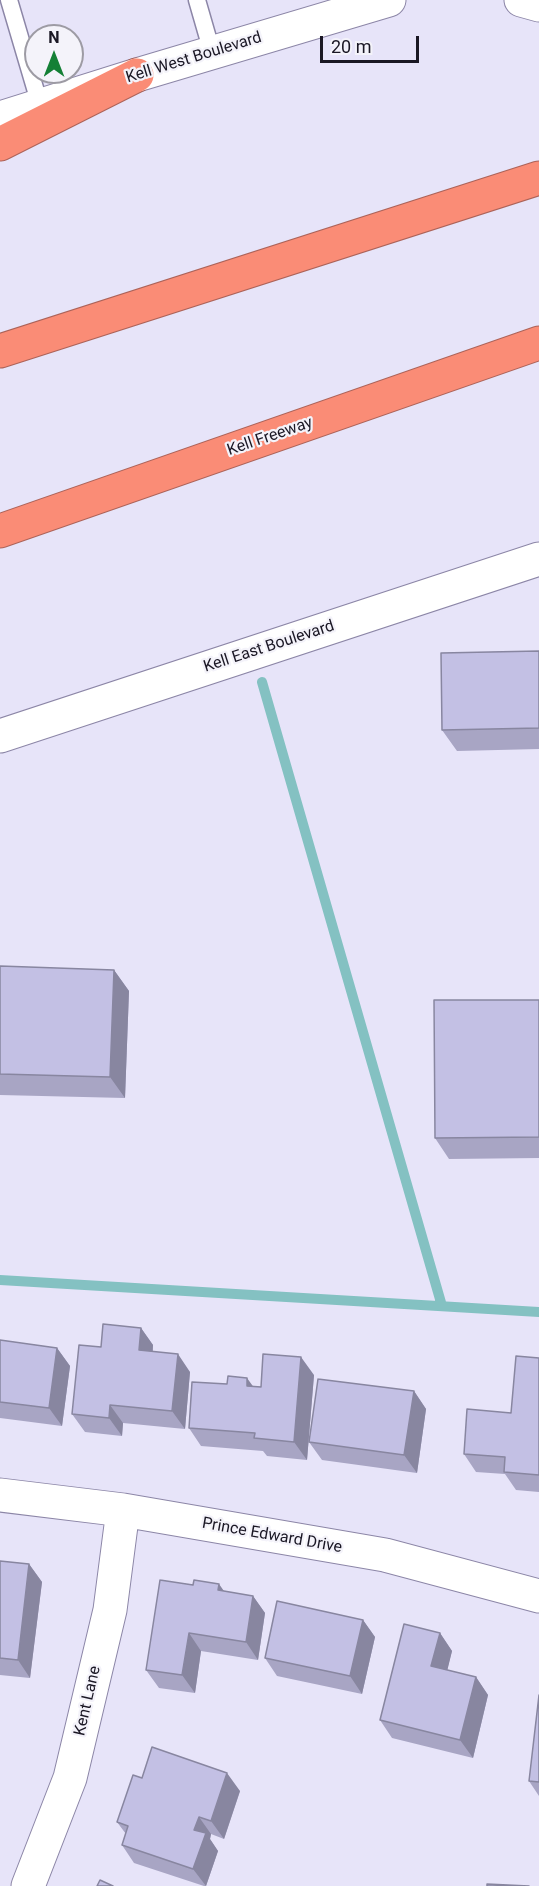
<!DOCTYPE html>
<style>
body{margin:0}
#map{position:relative;width:539px;height:1886px;overflow:hidden;background:#e7e4f9;font-family:Roboto,sans-serif}
canvas{display:block}
.north{position:absolute;left:24px;top:24px;width:60px;height:60px;box-sizing:border-box;background:#f4f3fa;border:2px solid #9d9ba4;border-radius:50%;rotate:0deg;font-size:16px;font-weight:700;line-height:24px;text-align:center;color:#1a1724}
.north::after{content:'';display:block;margin:auto;width:21px;height:27px;background:#148036;clip-path:polygon(50% 0,100% 100%,50% 72%,0 100%)}
.scale{position:absolute;left:320px;top:36px;width:99px;height:27px;box-sizing:border-box;border:3px solid #1a1724;border-top:0;padding-left:8px;font-size:18px;line-height:21px;white-space:nowrap;color:#1a1724;-webkit-text-stroke:4px #f4f3fa;paint-order:stroke}
</style>
<div id="map">
<canvas width="539" height="1886"></canvas>
<div class="north">N</div>
<div class="scale">20 m</div>
</div>
<script>
const c = document.querySelector('canvas').getContext('2d');
c.lineJoin = 'round';
function toPath(rows) {
  const path = new Path2D();
  for (const r of rows) {
    path.moveTo(r[0], r[1]);
    for (let i = 2; i < r.length; i += 2) path.lineTo(r[i], r[i + 1]);
  }
  return path;
}
function strokePath(path, color, width, dash) {
  c.strokeStyle = color;
  c.lineWidth = width;
  c.lineCap = dash ? 'butt' : 'round';
  c.setLineDash(dash || []);
  c.stroke(path);
}
function paint(path, color) {
  c.fillStyle = color;
  c.fill(path, 'evenodd');
}
function label(font, color, halo, rows, align = 'center') {
  c.font = font + ' Roboto,sans-serif';
  c.lineWidth = 4.5;
  c.setLineDash([]);
  c.textBaseline = 'middle';
  c.strokeStyle = halo;
  c.fillStyle = color;
  for (const [text, x, y, turn = 0] of rows) {
    c.save();
    c.translate(x, y);
    c.rotate((+turn || 0) * Math.PI / 180);
    c.textAlign = isNaN(turn) ? turn : align;
    if (halo) c.strokeText(text, 0, 0);
    c.fillText(text, 0, 0);
    c.restore();
  }
}
const stream = toPath([
 [262,682,442,1306],
 [0,1280,539,1312]
]);
const service = toPath([
 [9,0,40,105],
 [197,0,212,52]
]);
const minor = toPath([
 [0,1495,123,1510,385,1555,539,1596],
 [28,1886,70,1778,110,1610,123,1510]
]);
const secondary = toPath([
 [521,0,539,5],
 [0,118,137,75,389,0],
 [0,736,539,559]
]);
const motorway = toPath([
 [0,144,137,75],
 [0,351,539,178],
 [0,531,539,343]
]);
const wall = toPath([
 [539,651,539,749,457,751,442,730],
 [0,966,114,970,129,991,125,1098,0,1095],
 [539,1000,539,1158,449,1159,435,1138],
 [141,1328,153,1345,153,1352,190,1372,185,1429,123,1423,122,1436,85,1432,72,1414,101,1347],
 [0,1340,57,1348,70,1366,62,1426,0,1418],
 [539,1358,539,1492,516,1490,505,1474,476,1472,464,1454,511,1413],
 [314,1375,307,1460,267,1456,263,1451,201,1446,189,1428,254,1386,261,1387],
 [414,1391,426,1409,417,1473,322,1460,309,1442],
 [0,1561,29,1564,42,1582,30,1678,0,1675],
 [224,1591,253,1596,265,1613,258,1660,201,1651,195,1693,159,1688,146,1670],
 [363,1620,375,1637,362,1694,277,1676,265,1658],
 [440,1633,452,1651,447,1670,476,1677,488,1695,473,1758,392,1738,380,1720],
 [539,1695,539,1796,529,1781],
 [142,1778,240,1791,224,1839,211,1834,210,1839,218,1851,206,1886,204,1886,134,1863,122,1845,126,1834,117,1822]
]);
const shadedWall = toPath([
 [114,970,129,991,125,1098,110,1077],
 [141,1328,153,1345,151,1368,139,1350],
 [57,1348,70,1366,62,1426,49,1408],
 [178,1354,190,1372,185,1429,172,1411],
 [301,1357,314,1375,307,1460,294,1442],
 [247,1378,260,1396,247,1386],
 [414,1391,426,1409,417,1473,404,1455],
 [110,1405,123,1423,122,1436,109,1418],
 [29,1564,42,1582,30,1678,18,1660],
 [219,1584,231,1601,218,1590],
 [253,1596,265,1613,258,1660,246,1642],
 [363,1620,375,1637,362,1694,350,1676],
 [189,1633,201,1651,195,1693,182,1675],
 [440,1633,452,1651,444,1684,431,1666],
 [476,1677,488,1695,473,1758,460,1740],
 [227,1773,240,1791,224,1839,211,1821],
 [199,1817,211,1834,210,1839,218,1851,206,1886,193,1869,194,1830]
]);
const building = toPath([
 [539,651,539,728,442,730,441,653,539,651],
 [0,966,114,970,110,1077,0,1074,0,966],
 [434,1000,539,1000,539,1137,435,1138,434,1000],
 [103,1324,141,1328,139,1350,178,1354,172,1411,110,1405,109,1418,72,1414,79,1345,101,1347,103,1324],
 [0,1340,57,1348,49,1408,0,1402,0,1340],
 [263,1354,301,1357,294,1442,254,1438,255,1433,189,1428,192,1382,227,1384,228,1376,247,1378,247,1386,261,1387,263,1354],
 [516,1356,539,1358,539,1475,504,1472,505,1457,464,1454,467,1409,511,1413,516,1356],
 [318,1379,414,1391,404,1455,309,1442,318,1379],
 [0,1561,29,1564,18,1660,0,1658,0,1561],
 [160,1580,193,1585,194,1580,219,1584,218,1590,253,1596,246,1642,189,1633,182,1675,146,1670,160,1580],
 [277,1601,363,1620,350,1676,265,1658,277,1601],
 [404,1624,440,1633,431,1666,476,1677,460,1740,380,1720,404,1624],
 [539,1695,539,1782,529,1781,539,1695],
 [152,1747,227,1773,211,1821,199,1817,194,1830,206,1833,193,1869,122,1845,128,1826,117,1822,133,1775,142,1778,152,1747],
 [100,1880,113,1886,97,1886,100,1880],
 [487,1884,529,1886,487,1886,487,1884]
]);
const streetNames = [
 ["Kell West Boulevard",194,58,-17],
 ["Kell Freeway",270,437,-19],
 ["Kell East Boulevard",269,647,-18],
 ["Prince Edward Drive",272,1536,10],
 ["Kent Lane",88,1701,-77]
];
strokePath(stream, '#84c1c2', 10);
strokePath(service, '#8c86a7', 19);
strokePath(minor, '#8c86a7', 35);
strokePath(secondary, '#8c86a7', 35);
strokePath(motorway, '#ac6359', 35);
strokePath(service, '#fff', 16);
strokePath(minor, '#fff', 33);
strokePath(secondary, '#fff', 33);
strokePath(motorway, '#fa8c76', 33);
paint(wall, '#a8a5c4');
paint(shadedWall, '#8886a0');
paint(building, '#c3c0e4');
strokePath(building, '#8886a0', 1.5);
label('16px', '#1a1724', '#f4f3fa', streetNames);
</script>
